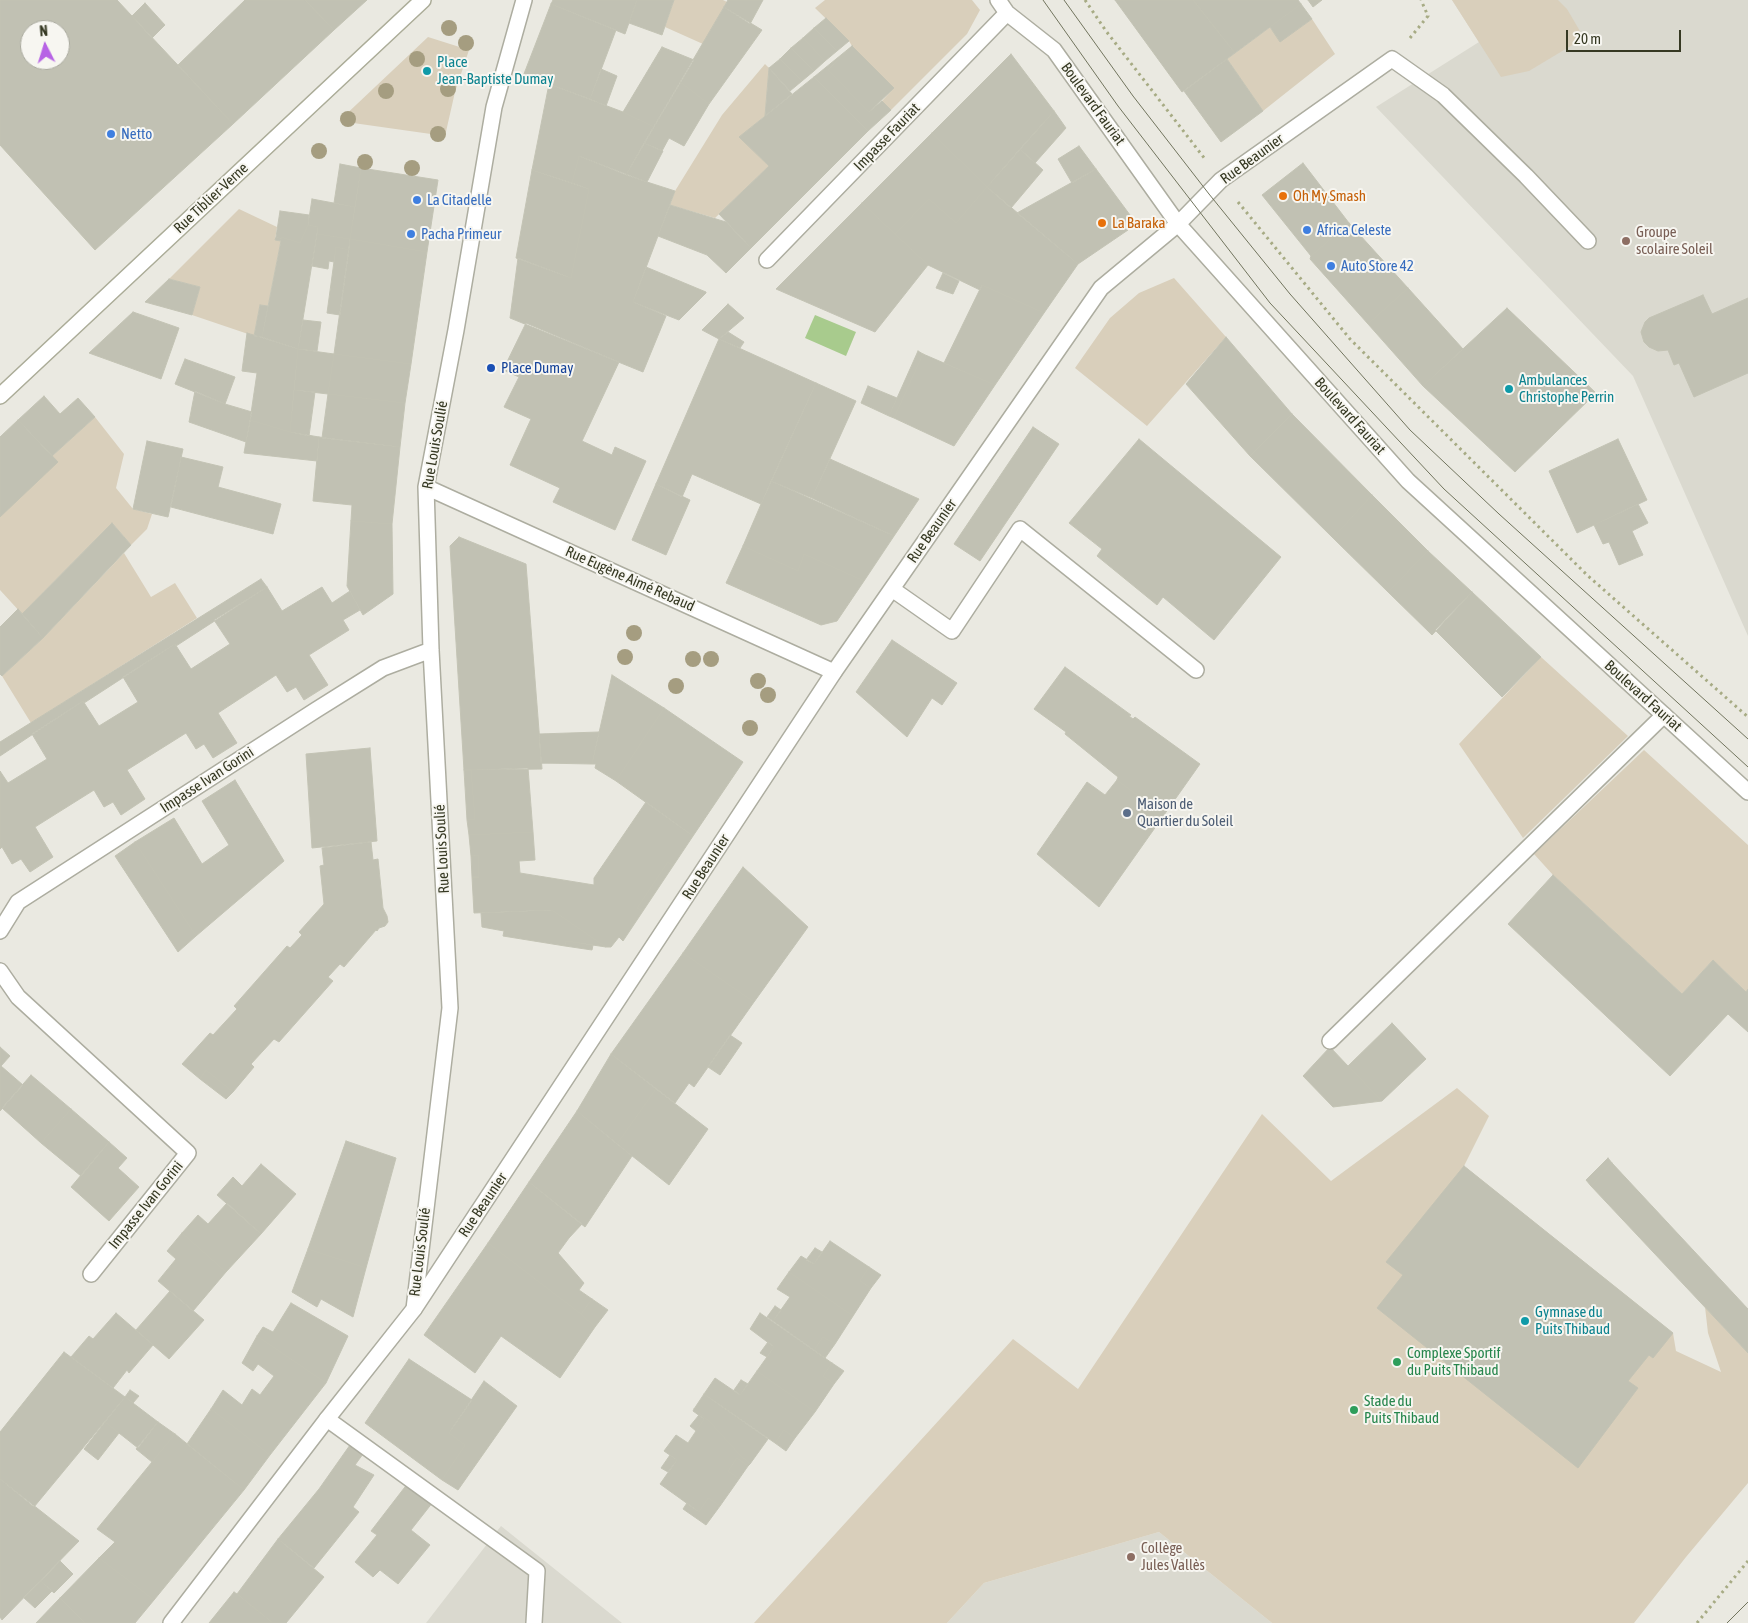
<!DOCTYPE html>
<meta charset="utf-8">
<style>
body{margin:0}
#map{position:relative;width:1748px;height:1623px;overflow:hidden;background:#eae9e1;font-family:"Asap Condensed",sans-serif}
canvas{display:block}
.north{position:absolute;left:20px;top:20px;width:50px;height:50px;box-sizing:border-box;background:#f7f6f1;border:1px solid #aaaa9f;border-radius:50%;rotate:355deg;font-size:14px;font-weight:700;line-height:20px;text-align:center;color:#363923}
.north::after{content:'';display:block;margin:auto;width:18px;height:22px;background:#b763e5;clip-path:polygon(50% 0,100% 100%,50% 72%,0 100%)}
.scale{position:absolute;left:1566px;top:30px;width:115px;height:22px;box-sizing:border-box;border:2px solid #363923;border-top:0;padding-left:6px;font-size:15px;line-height:18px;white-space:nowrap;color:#363923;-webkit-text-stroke:4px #f7f6f1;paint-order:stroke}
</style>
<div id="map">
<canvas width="1748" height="1623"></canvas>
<div class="north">N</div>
<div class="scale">20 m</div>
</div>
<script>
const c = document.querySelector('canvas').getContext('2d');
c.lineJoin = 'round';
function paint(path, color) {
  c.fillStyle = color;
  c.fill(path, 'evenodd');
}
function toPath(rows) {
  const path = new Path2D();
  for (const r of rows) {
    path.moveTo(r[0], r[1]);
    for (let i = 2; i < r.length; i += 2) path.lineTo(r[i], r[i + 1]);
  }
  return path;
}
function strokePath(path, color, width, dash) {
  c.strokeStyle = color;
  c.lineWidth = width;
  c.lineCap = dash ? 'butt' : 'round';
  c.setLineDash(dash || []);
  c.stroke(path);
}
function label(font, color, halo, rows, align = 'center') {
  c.font = font + ' "Asap Condensed",sans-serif';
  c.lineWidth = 4;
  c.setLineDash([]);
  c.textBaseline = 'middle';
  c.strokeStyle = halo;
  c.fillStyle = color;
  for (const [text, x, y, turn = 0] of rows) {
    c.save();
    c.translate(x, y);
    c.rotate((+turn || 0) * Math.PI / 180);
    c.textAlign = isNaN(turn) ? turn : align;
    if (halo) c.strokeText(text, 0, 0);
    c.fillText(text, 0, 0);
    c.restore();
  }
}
const built = toPath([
 [1452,0,1748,0,1748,636,1633,376,1376,107,1479,42],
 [501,1526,622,1623,426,1623],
 [1159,1532,1272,1623,947,1623,984,1583]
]);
const green = toPath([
 [674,0,723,0,727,2,703,44,665,27],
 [825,0,972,0,980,10,967,34,891,110,882,101,894,88,852,46,849,41,815,8],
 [1452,0,1558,0,1567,9,1584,38,1529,71,1501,77],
 [1312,19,1335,54,1263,111,1227,59,1270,27,1280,41],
 [428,37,469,50,455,92,445,136,339,121],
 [765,64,769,68,765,116,740,137,769,166,715,218,670,205,675,191,722,115],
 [239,209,277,227,275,240,281,241,268,306,260,305,254,336,192,315,200,287,169,279],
 [1174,278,1226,337,1147,426,1075,368,1110,318,1139,293],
 [95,417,124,454,116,488,133,509,152,514,147,529,131,545,112,523,22,614,0,590,0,517,52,456],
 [124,553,151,597,175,583,197,618,31,723,2,676,43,638],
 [1541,657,1628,736,1523,838,1459,744],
 [1644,750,1748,845,1748,989,1746,992,1713,960,1682,994,1553,875,1534,854],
 [1457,1088,1489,1116,1464,1166,1673,1333,1676,1351,1721,1372,1708,1333,1705,1307,1748,1353,1748,1483,1686,1557,1634,1623,1272,1623,1159,1532,984,1583,947,1623,754,1623,1013,1339,1078,1389,1262,1114,1331,1181]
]);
const water = toPath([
 [815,315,856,332,846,356,805,338]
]);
const building = toPath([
 [0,0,117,0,233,124,95,250,0,145,0,0],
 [30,30,60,30,60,60,30,60,30,30],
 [245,0,305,0,334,30,233,124,178,65,245,0],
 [305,0,367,0,334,30,305,0],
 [553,0,637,0,625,34,551,4,553,0],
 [637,0,674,0,662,35,629,23,637,0],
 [728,0,763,0,750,24,724,7,728,0],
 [1115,0,1193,0,1235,53,1182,92,1115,0],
 [1193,0,1298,0,1301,4,1235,53,1193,0],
 [1308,0,1322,0,1313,7,1308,0],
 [145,3,165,25,152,38,132,16,145,3],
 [551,4,616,30,590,99,549,84,522,79,551,4],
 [1301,4,1312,19,1280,42,1270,27,1301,4],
 [724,7,762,30,709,104,680,82,724,7],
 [826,18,849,41,837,51,814,28,826,18],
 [814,28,837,51,825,61,803,38,814,28],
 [803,38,825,61,814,71,791,48,803,38],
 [852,46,828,70,869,112,882,101,891,110,868,131,814,77,852,46],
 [852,46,894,88,869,112,828,70,852,46],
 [662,47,694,60,654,127,623,112,662,47],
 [791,48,814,71,802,81,780,59,791,48],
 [1011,54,1054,111,987,187,932,133,1011,54],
 [780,59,802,81,790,91,769,68,780,59],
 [1227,59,1263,111,1221,142,1184,91,1227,59],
 [769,68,792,94,765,116,769,68],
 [601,69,617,76,606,106,590,99,601,69],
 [814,77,868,131,751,248,719,214,769,166,739,137,814,77],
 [680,82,709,104,684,146,669,138,662,151,644,143,680,82],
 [549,84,623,112,654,127,626,175,579,156,572,183,532,170,549,84],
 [1054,111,1066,128,1035,163,1020,149,1054,111],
 [932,133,987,187,956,223,929,199,895,234,862,203,932,133],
 [644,143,663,151,647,182,626,175,644,143],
 [1079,146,1096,169,1072,183,1058,159,1079,146],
 [1020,149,1043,170,1011,208,987,187,1020,149],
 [579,156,647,182,675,191,633,302,666,316,643,372,510,318,518,258,571,278,589,189,572,183,579,156],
 [1303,163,1349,223,1311,256,1262,195,1303,163],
 [340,164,361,168,355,207,334,203,340,164],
 [361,168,438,180,427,252,350,239,361,168],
 [1096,169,1130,215,1128,230,1078,264,1017,213,1096,169],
 [532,170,589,189,571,278,516,258,532,170],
 [987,187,1078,264,1044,313,982,285,980,290,928,265,895,234,929,199,956,223,987,187],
 [312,199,355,207,350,239,317,234,318,227,308,225,312,199],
 [862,203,928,265,875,332,776,289,862,203],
 [670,205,726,222,751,248,726,273,707,255,658,236,670,205],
 [280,211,309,215,308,225,300,243,281,237,282,239,276,237,280,211],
 [1349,223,1408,288,1368,324,1310,259,1311,256,1349,223],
 [308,225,318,227,298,349,262,337,281,241,275,240,276,237,282,239,281,237,300,243,308,225],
 [317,234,350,239,349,250,336,247,334,262,329,261,328,269,312,266,317,234],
 [350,239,427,252,411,364,334,354,350,239],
 [336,247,349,250,340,315,327,313,336,247],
 [646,267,706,292,706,293,679,320,633,302,646,267],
 [943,273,959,281,953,294,936,288,943,273],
 [169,279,200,287,192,315,145,302,169,279],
 [982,285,1044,313,995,385,944,363,982,285],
 [1408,288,1463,349,1423,386,1368,324,1408,288],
 [1703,295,1712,314,1748,298,1748,373,1694,397,1679,363,1674,365,1668,350,1658,351,1649,347,1644,342,1641,332,1645,322,1649,318,1703,295],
 [728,304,744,318,719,339,702,330,728,304],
 [260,305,268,306,262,337,254,336,260,305],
 [1507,308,1596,393,1515,472,1423,386,1507,308],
 [133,312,179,328,161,379,89,353,133,312],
 [303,320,321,322,317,351,298,349,303,320],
 [526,323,619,362,582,441,612,455,615,447,646,461,615,530,553,502,560,488,510,465,531,419,504,407,519,377,503,370,526,323],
 [728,332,744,342,740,348,719,339,728,332],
 [247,333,298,349,290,432,250,420,257,373,242,371,247,333],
 [1226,337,1292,414,1250,456,1186,384,1226,337],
 [719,339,816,383,761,504,692,474,682,497,656,484,719,339],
 [298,349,334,354,328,394,294,390,298,349],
 [918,351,923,354,894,418,889,416,918,351],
 [334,354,411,364,405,403,328,394,334,354],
 [923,354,995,385,954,446,894,418,923,354],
 [185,359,235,377,225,404,175,384,185,359],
 [816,383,856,401,812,498,771,481,816,383],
 [868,386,897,398,889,416,861,403,868,386],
 [294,390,315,392,309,436,290,432,294,390],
 [195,391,225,404,252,412,246,442,189,422,195,391],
 [328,394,405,403,400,447,322,438,328,394],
 [44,396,60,414,78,398,95,417,52,456,18,420,44,396],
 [1292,414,1372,495,1333,538,1250,456,1292,414],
 [18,420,58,462,0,517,0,437,18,420],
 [250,420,290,432,319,437,317,461,244,453,250,420],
 [1033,427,1059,444,980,561,954,544,1033,427],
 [319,437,400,447,392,524,351,521,352,505,313,501,319,437],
 [1139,439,1281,557,1214,640,1163,597,1157,605,1097,556,1102,549,1069,523,1139,439],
 [1618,439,1647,500,1577,533,1549,471,1618,439],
 [147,441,183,449,168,517,133,509,147,441],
 [181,457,223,467,218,487,281,504,273,534,171,507,181,457],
 [830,459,919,499,894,536,812,498,830,459],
 [771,481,894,536,864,581,804,554,798,571,743,546,771,481],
 [656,484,690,500,666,555,632,540,656,484],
 [1372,495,1428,551,1388,592,1333,538,1372,495],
 [1638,504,1648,523,1632,531,1643,555,1619,565,1609,542,1603,544,1594,525,1638,504],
 [351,521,392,524,393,594,363,615,347,586,351,521],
 [112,523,131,545,43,638,22,614,112,523],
 [459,537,526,564,542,769,464,770,450,546,459,537],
 [743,546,798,571,804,554,864,581,837,621,821,625,726,583,743,546],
 [1428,551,1472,592,1432,635,1388,592,1428,551],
 [261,579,267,587,176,646,175,644,84,703,83,701,0,756,0,742,261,579],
 [267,587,282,611,322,587,332,603,350,591,360,610,343,620,349,630,309,655,328,685,304,700,296,687,287,692,276,675,218,713,237,743,213,758,204,744,196,749,186,733,127,770,145,799,121,815,113,802,104,807,94,790,35,827,53,857,30,872,21,859,12,864,2,847,0,849,0,771,8,783,47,759,32,734,83,701,99,726,138,702,123,677,175,644,191,669,230,644,214,620,267,587],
 [1472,592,1541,657,1502,697,1435,630,1472,592],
 [18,609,43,638,2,676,0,674,0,627,18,609],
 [892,640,957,683,942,705,932,698,907,737,856,692,892,640],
 [1065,667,1131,715,1129,716,1133,719,1135,717,1200,764,1164,815,1117,780,1118,777,1065,734,1066,732,1034,709,1065,667],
 [612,675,664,708,616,781,595,768,596,764,592,764,612,675],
 [664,708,743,762,693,836,616,781,664,708],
 [599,732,592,764,541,763,539,734,599,732],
 [370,748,377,841,312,848,306,754,370,748],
 [528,768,533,832,469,835,467,820,475,819,471,770,528,768],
 [464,770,471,770,475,819,467,820,464,770],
 [235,780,284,861,196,936,135,842,174,818,202,864,229,845,202,801,235,780],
 [1117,780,1164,815,1099,907,1037,854,1087,782,1105,795,1117,780],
 [646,802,693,836,673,866,668,862,637,908,643,911,623,941,619,937,611,947,606,947,552,910,474,913,472,877,479,877,478,855,471,856,469,835,533,832,535,860,519,861,520,873,594,885,594,878,646,802],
 [135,842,196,936,178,952,115,856,135,842],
 [371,842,373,860,378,859,383,908,387,916,388,922,385,926,379,928,377,931,376,930,344,967,340,964,328,977,333,981,279,1042,274,1039,251,1064,254,1067,233,1092,206,1070,200,1079,182,1064,210,1033,213,1035,237,1009,234,1006,287,946,290,948,302,935,299,932,324,904,320,866,324,865,322,848,371,842],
 [478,855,479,877,472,877,471,856,478,855],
 [668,862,673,866,643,911,637,908,668,862],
 [743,867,808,927,754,1002,683,953,743,867],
 [1553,875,1682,994,1713,960,1746,992,1748,989,1748,1032,1728,1014,1670,1076,1508,924,1553,875],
 [552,910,606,947,566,941,565,946,503,936,504,931,482,927,481,913,552,910],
 [566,941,593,945,592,950,565,946,566,941],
 [683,953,754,1002,694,1087,689,1083,675,1103,611,1054,683,953],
 [1392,1023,1426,1059,1382,1101,1348,1066,1392,1023],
 [730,1035,742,1043,720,1075,708,1067,730,1035],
 [0,1047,10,1056,1,1066,23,1085,0,1111,0,1047],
 [1330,1047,1348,1066,1382,1101,1333,1107,1303,1076,1330,1047],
 [611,1054,656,1089,617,1144,577,1111,611,1054],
 [206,1070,233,1092,226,1099,200,1079,206,1070],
 [31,1075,71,1109,41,1143,2,1108,31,1075],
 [656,1089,708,1129,669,1185,617,1144,656,1089],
 [71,1109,109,1142,81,1176,41,1143,71,1109],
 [577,1111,632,1156,585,1227,529,1182,577,1111],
 [346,1141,396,1158,366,1268,308,1249,346,1141],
 [109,1142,127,1158,118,1168,139,1187,109,1221,71,1187,109,1142],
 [1608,1158,1612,1163,1591,1186,1586,1180,1608,1158],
 [1612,1163,1748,1309,1748,1353,1591,1186,1612,1163],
 [261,1164,296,1194,261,1234,217,1195,233,1177,242,1186,261,1164],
 [1464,1166,1673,1333,1653,1358,1649,1355,1628,1381,1638,1388,1578,1468,1377,1308,1403,1275,1386,1262,1464,1166],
 [529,1182,582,1224,569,1238,558,1253,584,1283,579,1290,592,1299,581,1314,488,1243,529,1182],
 [227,1203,261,1234,226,1272,182,1233,198,1215,208,1224,227,1203],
 [182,1233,226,1272,193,1311,158,1281,176,1259,167,1251,182,1233],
 [830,1241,869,1267,860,1281,871,1288,853,1316,789,1272,801,1256,814,1264,830,1241],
 [488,1243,581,1314,595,1327,560,1378,501,1336,475,1373,424,1335,488,1243],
 [815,1248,822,1252,814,1264,806,1260,815,1248],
 [308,1249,366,1268,353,1317,321,1299,317,1307,292,1292,308,1249],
 [869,1267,881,1275,871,1288,860,1281,869,1267],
 [789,1272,853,1316,835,1344,823,1337,814,1350,773,1321,790,1297,777,1289,789,1272],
 [170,1291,204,1320,169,1359,136,1330,170,1291],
 [592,1299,608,1310,595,1327,581,1314,592,1299],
 [291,1303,348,1336,326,1383,257,1336,263,1327,273,1332,291,1303],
 [775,1306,781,1310,773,1321,767,1317,775,1306],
 [116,1313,153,1345,129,1373,127,1370,113,1388,71,1357,89,1336,93,1339,116,1313],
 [760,1313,832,1363,823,1376,834,1384,815,1412,757,1371,774,1347,750,1329,760,1313],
 [257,1336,326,1383,270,1455,211,1409,223,1390,242,1405,252,1389,260,1395,274,1376,258,1364,253,1371,242,1363,257,1336],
 [823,1337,835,1344,825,1358,814,1350,823,1337],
 [768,1342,774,1347,767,1357,760,1353,768,1342],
 [64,1352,125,1397,34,1507,0,1479,0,1432,64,1352],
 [409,1359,472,1400,449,1433,465,1445,442,1480,365,1423,409,1359],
 [832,1363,844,1371,834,1384,823,1376,832,1363],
 [757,1371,815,1412,795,1438,784,1430,775,1443,704,1394,715,1378,740,1395,757,1371],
 [741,1380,748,1384,740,1395,734,1390,741,1380],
 [484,1381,517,1406,458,1490,442,1480,465,1445,449,1433,484,1381],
 [130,1390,139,1396,133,1403,125,1397,130,1390],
 [704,1394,768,1439,750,1464,739,1454,710,1422,694,1409,704,1394],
 [125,1397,158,1422,138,1448,105,1422,125,1397],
 [211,1409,270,1455,244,1490,187,1444,211,1409],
 [694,1409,710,1422,739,1454,750,1464,748,1466,737,1458,728,1471,739,1479,720,1506,708,1498,699,1512,660,1484,677,1460,664,1451,676,1435,688,1443,704,1419,693,1411,694,1409],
 [699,1415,704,1419,696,1431,690,1426,699,1415],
 [105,1422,119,1433,98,1460,84,1449,105,1422],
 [158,1422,175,1434,152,1462,136,1449,158,1422],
 [784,1430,795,1438,786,1451,775,1443,784,1430],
 [175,1434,244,1490,154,1600,99,1558,115,1542,97,1529,175,1434],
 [350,1445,363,1454,355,1465,374,1475,353,1507,359,1512,314,1568,278,1539,319,1489,350,1445],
 [670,1455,677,1460,668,1472,661,1468,670,1455],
 [737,1458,748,1466,739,1479,728,1471,737,1458],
 [0,1479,79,1541,2,1620,0,1617,0,1479],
 [408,1483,433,1502,411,1530,430,1545,398,1584,380,1570,373,1577,355,1562,377,1535,371,1531,408,1483],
 [708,1498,720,1506,706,1525,683,1509,687,1503,699,1512,708,1498],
 [278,1539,324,1577,286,1623,273,1623,237,1594,278,1539],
 [99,1558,154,1600,135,1623,85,1623,60,1598,99,1558],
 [60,1561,73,1574,54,1593,41,1581,60,1561],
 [41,1581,52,1591,35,1608,24,1598,41,1581],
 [234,1592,237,1594,273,1623,209,1623,234,1592],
 [60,1598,85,1623,36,1623,60,1598]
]);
const path = toPath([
 [1085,0,1106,31,1205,159],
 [1410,38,1428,16,1421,0],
 [1238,202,1350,339,1587,575,1748,717],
 [1697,1623,1748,1561]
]);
const lane = toPath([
 [892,589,952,631,1020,529,1196,670],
 [1330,1041,1664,715],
 [414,1309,834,672,1101,288,1178,224,1221,180,1392,59,1443,95,1526,176,1588,241],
 [327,1419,537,1571,534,1623]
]);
const street = toPath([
 [998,0,1007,13,1054,50,1178,224,1408,481,1748,792],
 [767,260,1007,13],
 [426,487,834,672],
 [0,931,18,902,316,710,383,668,431,650],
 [0,971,18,997,188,1153,91,1274],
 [171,1623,327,1419,414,1309,450,1008,431,650,426,487,456,330,494,107,524,0]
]);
const secondary = toPath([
 [0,396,423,0]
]);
const tram = toPath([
 [1043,0,1118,106,1270,303,1444,489,1748,767],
 [1064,0,1133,96,1209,194,1290,294,1410,430,1499,514,1748,739],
 [1727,1623,1748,1602]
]);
const trees = [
 [449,28],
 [466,43],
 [417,59],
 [448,89],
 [386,91],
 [348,119],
 [438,134],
 [319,151],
 [365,162],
 [412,168],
 [634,633],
 [625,657],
 [693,659],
 [711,659],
 [758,681],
 [676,686],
 [768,695],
 [750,728]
];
const markers = [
 [427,71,5,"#0f9aa8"],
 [111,134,5,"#3f7fe0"],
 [1283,196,5,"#e8710a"],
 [417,200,5,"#3f7fe0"],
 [1102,223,5,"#e8710a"],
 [1307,230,5,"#3f7fe0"],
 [411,234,5,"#3f7fe0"],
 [1626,241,5,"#8d6e63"],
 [1331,266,5,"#3f7fe0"],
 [491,368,5,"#1a4fb4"],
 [1509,389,5,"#0f9aa8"],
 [1127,813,5,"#5c6f8a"],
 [1525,1321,5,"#0f9aa8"],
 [1397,1362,5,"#2e9e5b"],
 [1354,1410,5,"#2e9e5b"],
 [1131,1557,5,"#8d6e63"]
];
const cultureNames = [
 ["Place",437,62],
 ["Jean-Baptiste Dumay",437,79],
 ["Ambulances",1519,380],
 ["Christophe Perrin",1519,397],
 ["Gymnase du",1535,1312],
 ["Puits Thibaud",1535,1329]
];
const streetNames = [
 ["Boulevard Fauriat",1093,104,54],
 ["Impasse Fauriat",887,137,-46],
 ["Rue Beaunier",1252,159,-36],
 ["Rue Tiblier-Verne",211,198,-43],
 ["Boulevard Fauriat",1350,416,48],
 ["Rue Louis Soulié",435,445,-80],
 ["Rue Beaunier",932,531,-55],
 ["Rue Eugène Aimé Rebaud",630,579,24],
 ["Boulevard Fauriat",1643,696,42],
 ["Impasse Ivan Gorini",207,780,-33],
 ["Rue Louis Soulié",442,849,-93],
 ["Rue Beaunier",706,867,-57],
 ["Impasse Ivan Gorini",146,1205,-51],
 ["Rue Beaunier",483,1205,-56],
 ["Rue Louis Soulié",420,1252,-83]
];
const shopNames = [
 ["Netto",121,134],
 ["La Citadelle",427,200],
 ["Africa Celeste",1317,230],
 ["Pacha Primeur",421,234],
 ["Auto Store 42",1341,266]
];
const foodNames = [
 ["Oh My Smash",1293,196],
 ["La Baraka",1112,223]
];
const educationNames = [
 ["Groupe",1636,232],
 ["scolaire Soleil",1636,249],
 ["Collège",1141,1548],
 ["Jules Vallès",1141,1565]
];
const transitNames = [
 ["Place Dumay",501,368]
];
const serviceNames = [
 ["Maison de",1137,804],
 ["Quartier du Soleil",1137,821]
];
const leisureNames = [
 ["Complexe Sportif",1407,1353],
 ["du Puits Thibaud",1407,1370],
 ["Stade du",1364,1401],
 ["Puits Thibaud",1364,1418]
];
paint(built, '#dad9cf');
paint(green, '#d9cfbb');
paint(water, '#a8cb8d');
paint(building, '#c1c1b3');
strokePath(building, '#c3c3b4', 1);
strokePath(lane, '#adada0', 18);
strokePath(street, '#adada0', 18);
strokePath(secondary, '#abac98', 18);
strokePath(path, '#a7ab84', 3, [2.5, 4]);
strokePath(lane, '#fff', 15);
strokePath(street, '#fff', 15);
strokePath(secondary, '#fff', 15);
strokePath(tram, '#71745d', 1);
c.fillStyle = '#a59d80';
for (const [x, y] of trees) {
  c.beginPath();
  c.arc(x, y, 8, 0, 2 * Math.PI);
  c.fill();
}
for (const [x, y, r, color] of markers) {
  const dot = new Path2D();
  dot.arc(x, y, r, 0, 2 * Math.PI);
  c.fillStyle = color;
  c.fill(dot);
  strokePath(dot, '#f7f6f1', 2);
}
label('15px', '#0d838f', '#f7f6f1', cultureNames, 'left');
label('15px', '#363923', '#f7f6f1', streetNames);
label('15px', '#366cbe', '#f7f6f1', shopNames, 'left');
label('15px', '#c56008', '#f7f6f1', foodNames, 'left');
label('15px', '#785e54', '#f7f6f1', educationNames, 'left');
label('15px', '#164399', '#f7f6f1', transitNames, 'left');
label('15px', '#4e5e75', '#f7f6f1', serviceNames, 'left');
label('15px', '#27864d', '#f7f6f1', leisureNames, 'left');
</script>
